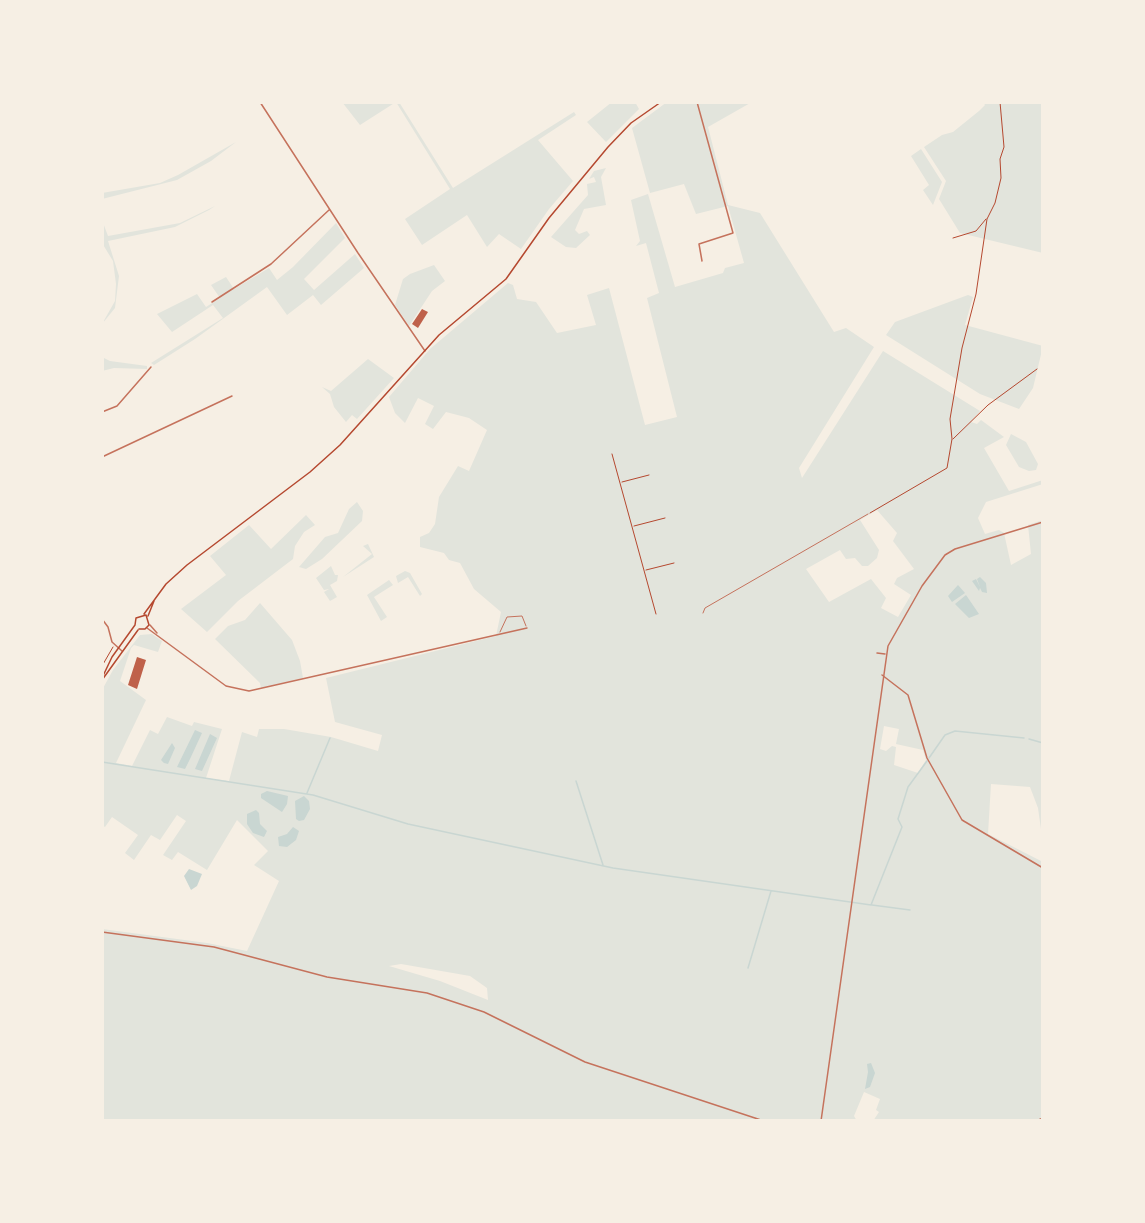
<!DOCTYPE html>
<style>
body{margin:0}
#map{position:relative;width:1145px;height:1223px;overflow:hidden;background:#f6efe4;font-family:Quicksand,sans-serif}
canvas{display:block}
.frame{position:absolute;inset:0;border:104px solid #f6efe4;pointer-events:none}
</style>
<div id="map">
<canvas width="1145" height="1223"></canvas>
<div class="frame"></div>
</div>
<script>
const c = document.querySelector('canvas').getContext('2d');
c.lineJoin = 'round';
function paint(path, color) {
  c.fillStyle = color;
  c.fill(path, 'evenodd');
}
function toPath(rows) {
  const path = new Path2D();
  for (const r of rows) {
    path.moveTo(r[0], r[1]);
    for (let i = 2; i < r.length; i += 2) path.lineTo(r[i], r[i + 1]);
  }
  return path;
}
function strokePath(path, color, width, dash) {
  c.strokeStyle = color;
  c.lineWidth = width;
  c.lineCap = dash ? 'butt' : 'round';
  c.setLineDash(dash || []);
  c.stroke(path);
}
const green = toPath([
 [342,102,399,102,453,188,574,112,576,115,538,140,573,181,549,209,521,249,499,234,487,247,467,215,422,245,405,219,450,189,396,102,360,125],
 [612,102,635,102,639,109,606,142,587,122],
 [667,102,752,102,708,127,728,205,760,213,834,332,846,328,874,347,799,468,802,478,883,351,980,411,971,422,977,424,981,420,1004,437,984,448,1009,491,1043,480,1043,484,986,502,978,518,985,534,999,530,1004,533,1011,565,1031,554,1028,525,1043,520,1043,843,1038,808,1030,787,991,784,988,834,1043,862,1043,1121,873,1121,879,1112,876,1110,880,1099,864,1092,854,1116,857,1121,102,1121,102,929,207,943,247,951,279,881,254,865,268,851,237,820,207,870,178,852,172,860,163,855,186,821,177,815,160,840,151,835,134,860,125,853,138,835,112,817,105,827,102,825,102,690,113,670,140,635,152,634,162,641,158,652,134,645,131,648,120,681,146,700,116,763,132,766,150,730,158,734,167,717,192,726,194,722,222,729,206,778,229,781,242,732,257,737,259,729,284,729,331,737,378,751,382,735,335,722,326,678,496,636,501,612,474,589,460,563,449,560,444,553,420,547,420,537,429,533,435,524,439,497,458,466,469,471,487,430,469,418,446,412,433,429,425,424,434,406,418,398,405,423,395,413,389,397,430,349,508,283,513,285,517,299,536,302,557,333,596,325,587,295,609,288,645,425,677,417,647,298,659,293,646,243,636,246,640,241,631,200,648,194,675,287,723,273,725,268,744,263,728,206,696,214,684,184,650,193,632,128],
 [877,510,897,533,893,541,914,569,897,578,894,584,911,595,898,617,881,608,886,598,871,579,829,602,806,569,840,550,846,559,855,558,862,566,868,566,877,558,879,550,860,520],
 [884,726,899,729,896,744,923,750,926,760,918,773,894,765,896,747,892,746,886,751,880,749],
 [401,964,470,976,487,988,488,1000,440,981,389,966],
 [983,102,1043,102,1043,253,960,233,939,199,946,181,924,147,942,135,953,132,979,111,985,105],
 [236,142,211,161,177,180,102,199,102,193,160,183,178,175],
 [921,149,942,182,933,205,923,190,929,185,911,156],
 [606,168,601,177,606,205,584,209,575,230,579,234,587,231,590,235,576,248,566,247,551,237,588,195,587,184,596,182,594,177,589,179,594,171],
 [215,206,209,210,175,227,108,241,119,276,115,308,102,324,115,301,116,284,113,261,102,243,102,220,108,236,180,223],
 [336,223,345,238,304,279,314,290,355,254,364,268,321,305,313,295,287,315,267,287,195,339,154,365,151,363,223,318,213,305,172,332,157,314,197,294,206,307,220,298,211,285,226,277,234,289,269,268,277,280,293,267],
 [434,265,445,281,432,291,409,326,395,305,403,279,410,274],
 [968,295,973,297,965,325,1043,346,1033,388,1019,409,980,394,886,335,895,322],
 [102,357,110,361,147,366,147,369,114,368,102,371],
 [368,359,394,378,357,419,352,415,346,422,334,407,330,394,322,387,331,391],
 [1011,434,1026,442,1038,464,1036,470,1029,471,1019,467,1006,445],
 [357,502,363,511,362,521,322,559,306,569,299,567,325,537,338,533,349,509],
 [306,515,315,525,304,532,295,546,293,559,238,601,207,632,181,609,226,575,210,556,249,525,271,549],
 [368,544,374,557,343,577,372,554,363,546],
 [331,566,335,575,338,575,337,581,330,585,337,597,330,601,324,592,329,589,324,590,316,578],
 [405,571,410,573,422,594,420,596,408,577,398,583,396,576],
 [389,580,393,585,374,597,387,617,381,621,367,595],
 [260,603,292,640,300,661,303,678,261,688,260,683,215,639,228,626,245,620]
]);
const water = toPath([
 [980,577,986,583,987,593,982,592,980,588,979,591,972,581,976,579,980,587,977,579],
 [958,585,965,593,952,602,948,596],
 [966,595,979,614,969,618,955,604],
 [195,730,202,733,190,759,185,769,177,767],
 [210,734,217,738,202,771,195,769],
 [172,743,175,748,168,764,164,763,161,760],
 [267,791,288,796,287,804,282,812,261,798,261,794],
 [304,796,309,801,310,809,304,820,299,821,296,819,295,801],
 [256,810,259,813,260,824,267,831,264,837,253,833,247,824,247,814],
 [293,827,299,831,296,840,287,847,279,846,278,837,287,834],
 [189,869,202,874,197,886,191,890,184,876],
 [871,1063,875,1073,870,1087,865,1089,868,1072,867,1064]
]);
const stream = toPath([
 [1029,739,1043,743],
 [929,758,945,735,955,731,1024,738],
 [102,762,313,795,408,824,613,868,871,905,902,827,898,819,908,787,927,761],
 [576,781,603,865],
 [307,793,330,738],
 [872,905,910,910],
 [748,968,771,891]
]);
const building = toPath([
 [422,309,428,312,418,328,412,324],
 [137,657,146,660,137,689,128,685]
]);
const path = toPath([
 [953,238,976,231,986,219],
 [953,439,988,405,1037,369],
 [612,454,656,614],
 [622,482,649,475],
 [870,513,947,468,952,439,950,419,962,348,976,294,987,219,995,203,1001,178,1000,159,1004,147,1000,102],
 [634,526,665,518],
 [646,570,674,563],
 [102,666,113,647]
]);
const service = toPath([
 [703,613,705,608,868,514],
 [500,632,507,617,522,616,526,626]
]);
const minor = toPath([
 [260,102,358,253,425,351],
 [697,102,733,233,699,244,702,261],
 [212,302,271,264,329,210],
 [102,412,117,406,151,367],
 [102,457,232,396],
 [150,625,157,633],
 [147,628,226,686,249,691,527,628],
 [877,653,885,654],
 [882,675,908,695,927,758,962,820,1043,868]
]);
const tertiary = toPath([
 [102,619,108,627,112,642,122,651],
 [102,932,214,947,327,977,427,993,484,1012,585,1062,764,1121],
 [821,1121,888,646,922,586,945,555,955,549,1043,522],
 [1036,1121,1043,1118]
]);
const secondary = toPath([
 [144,614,166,584,187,565,310,472,340,445,439,335,506,279,549,218,608,147,631,123,661,102],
 [148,616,154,601],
 [102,678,112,657,135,625,136,618,146,615,149,625,145,629,139,629],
 [102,680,138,630]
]);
paint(green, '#e2e4dc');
paint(water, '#c9d6d2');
strokePath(stream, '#c9d6d2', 1.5);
paint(building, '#bf614a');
strokePath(path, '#b5482f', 1);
strokePath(service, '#c5725c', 1);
strokePath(minor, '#c5725c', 1.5);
strokePath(tertiary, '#c5725c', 1.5);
strokePath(secondary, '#b5482f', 1.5);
</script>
